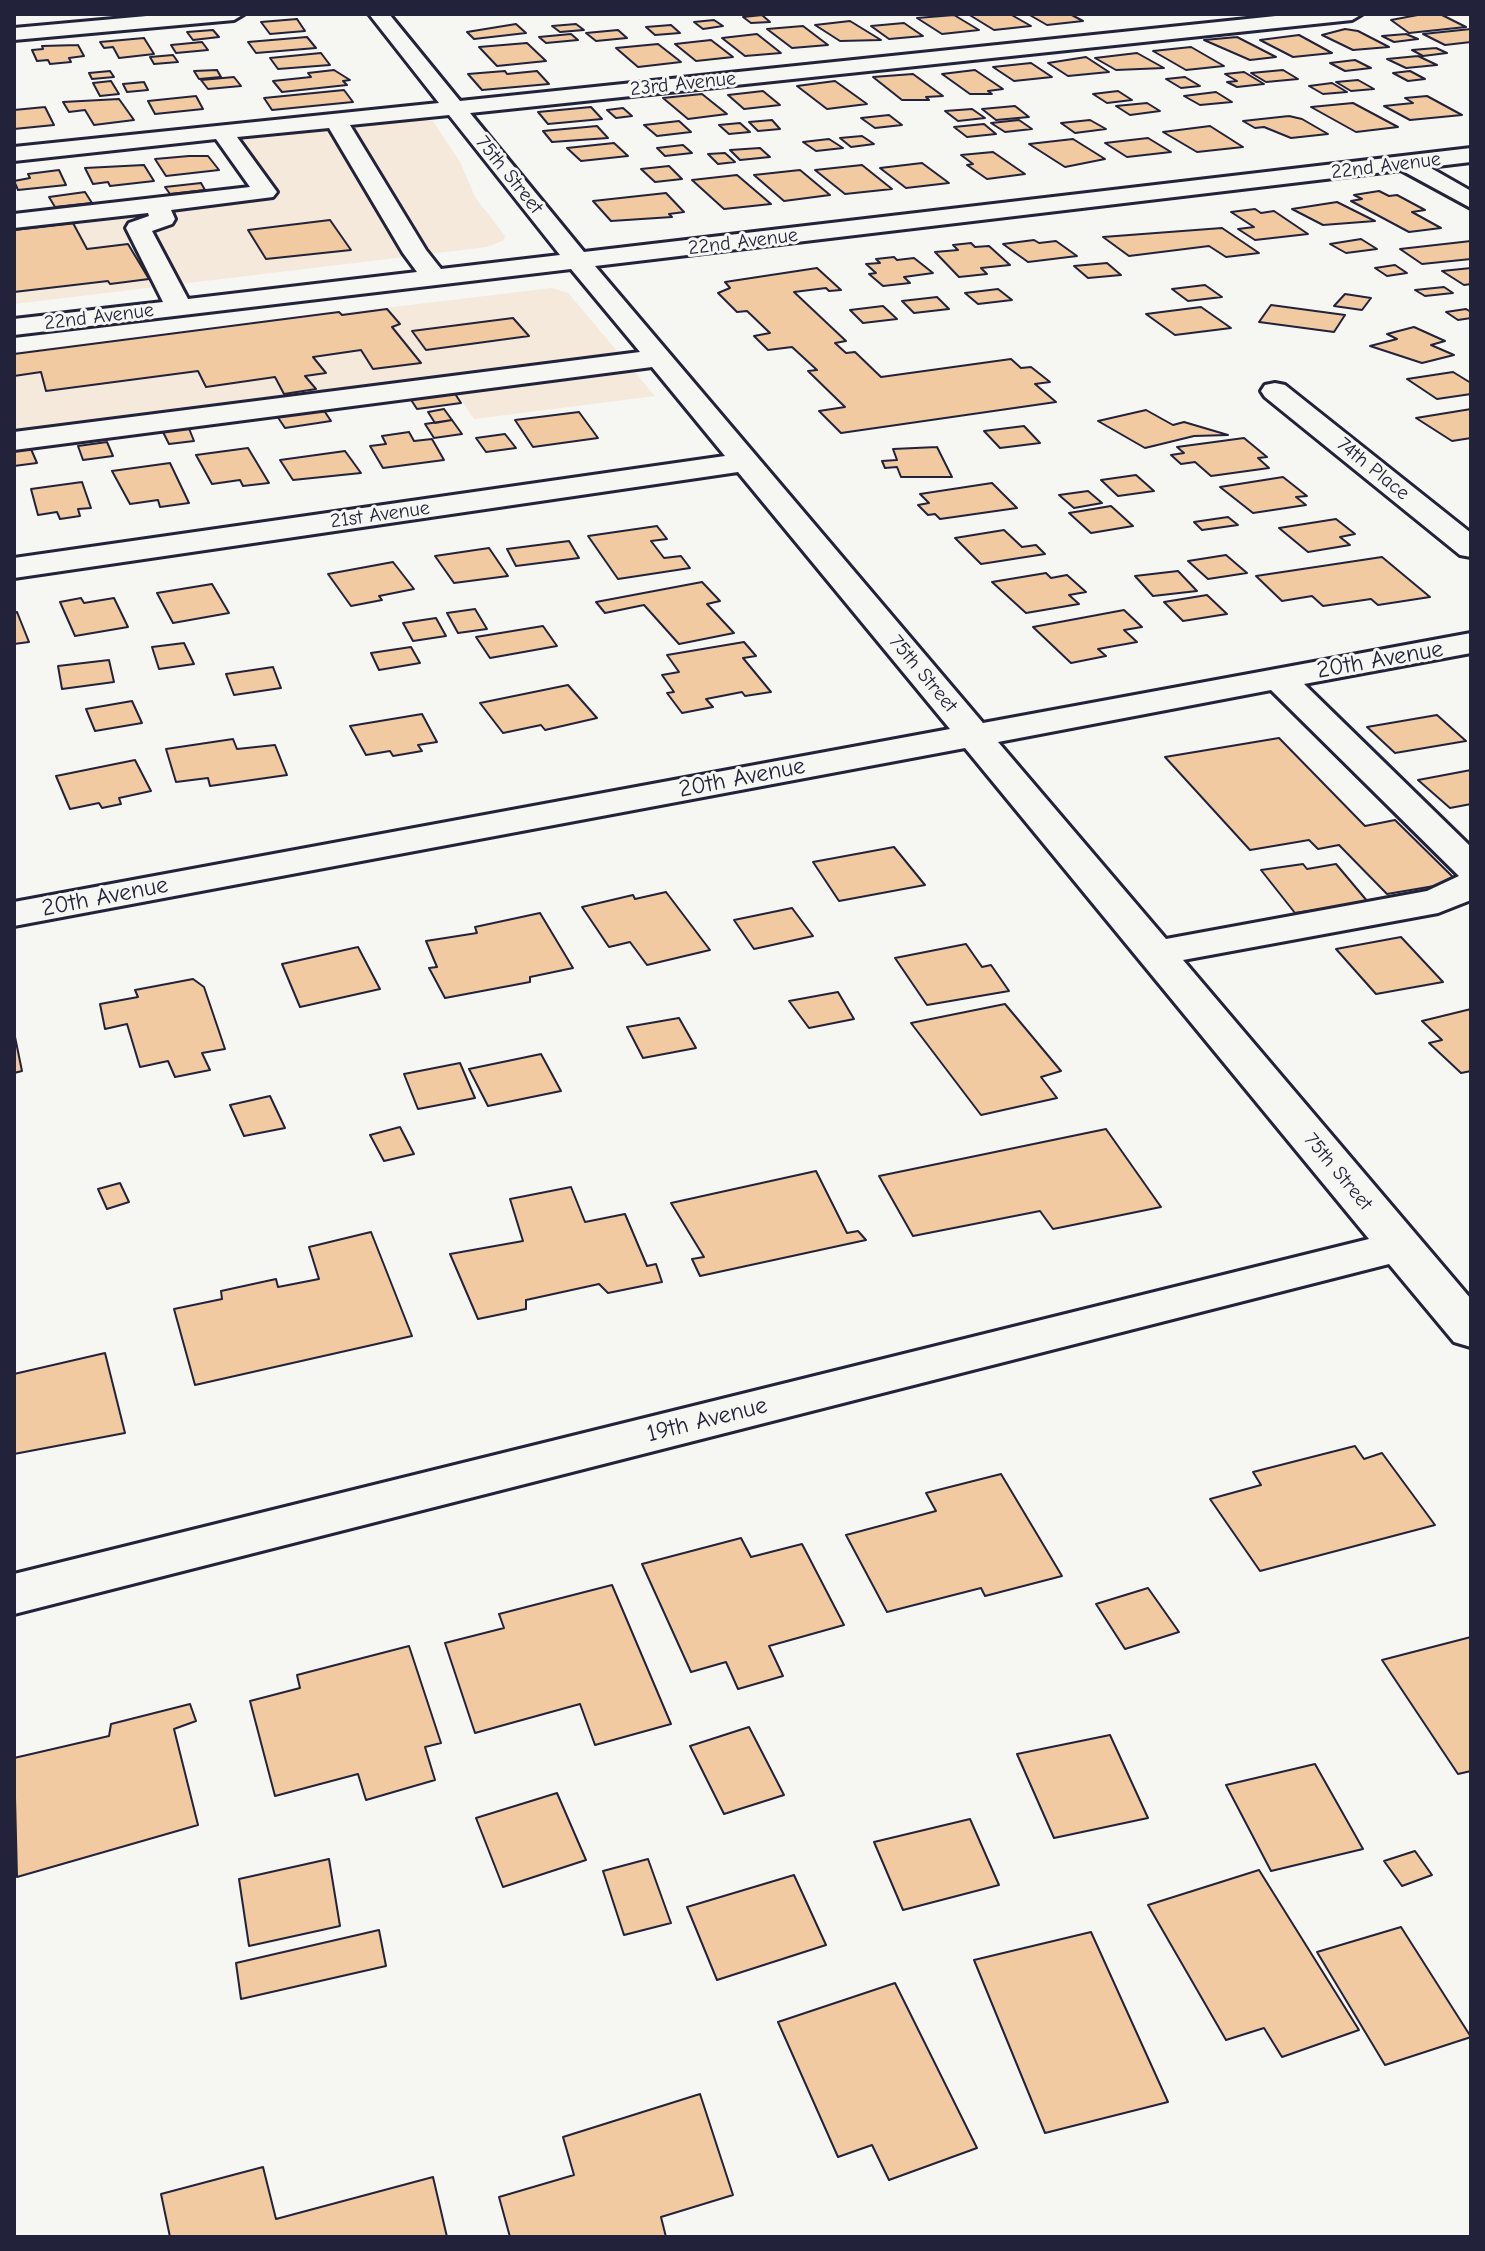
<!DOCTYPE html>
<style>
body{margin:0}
#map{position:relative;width:1485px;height:2251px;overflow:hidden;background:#f6f6f2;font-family:"Comic Neue",sans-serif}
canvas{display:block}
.frame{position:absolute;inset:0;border:16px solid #22223b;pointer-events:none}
</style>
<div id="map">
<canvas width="1485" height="2251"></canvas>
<div class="frame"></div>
</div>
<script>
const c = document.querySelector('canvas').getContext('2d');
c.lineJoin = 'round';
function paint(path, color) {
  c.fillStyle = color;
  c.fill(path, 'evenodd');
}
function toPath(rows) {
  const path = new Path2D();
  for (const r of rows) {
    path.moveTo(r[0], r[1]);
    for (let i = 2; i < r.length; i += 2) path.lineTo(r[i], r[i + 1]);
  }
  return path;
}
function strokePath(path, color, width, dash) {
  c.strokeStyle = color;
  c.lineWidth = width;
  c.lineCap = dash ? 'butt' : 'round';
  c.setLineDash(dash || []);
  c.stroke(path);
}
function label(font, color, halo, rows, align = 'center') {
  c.font = font + ' "Comic Neue",sans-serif';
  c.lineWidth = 6;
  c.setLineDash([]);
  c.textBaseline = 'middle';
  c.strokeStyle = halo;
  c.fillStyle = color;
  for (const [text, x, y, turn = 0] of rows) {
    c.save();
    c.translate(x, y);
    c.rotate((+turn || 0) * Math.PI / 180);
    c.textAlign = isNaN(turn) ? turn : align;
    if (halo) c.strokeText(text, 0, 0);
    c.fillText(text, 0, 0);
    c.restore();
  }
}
const built = toPath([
 [414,118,433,121,460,162,475,197,505,236,504,240,487,247,14,304,14,224,276,194,237,136],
 [552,288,568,293,655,396,474,419,447,380,14,437,14,352]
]);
const building = toPath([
 [968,14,1010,14,1031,26,994,30,968,14],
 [1028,14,1070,14,1083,21,1047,25,1028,14],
 [1423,14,1442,15,1466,27,1409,33,1391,20,1423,14],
 [762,15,770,22,751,23,743,17,762,15],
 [954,15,979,30,942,34,917,18,954,15],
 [297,19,305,31,270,34,261,22,297,19],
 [714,20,723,26,703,29,694,22,714,20],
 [850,21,881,40,840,41,815,25,850,21],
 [904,23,923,36,889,39,871,26,904,23],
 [516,24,526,33,474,39,467,32,516,24],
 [576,24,584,30,560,32,552,26,576,24],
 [671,25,680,33,655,35,646,27,671,25],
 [803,26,828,45,792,48,767,29,803,26],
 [1345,29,1358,31,1389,47,1353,50,1322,35,1345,29],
 [1471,29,1471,42,1445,45,1423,34,1471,29],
 [213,30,219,37,193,40,187,32,213,30],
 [618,30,627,38,596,41,586,33,618,30],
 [571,34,578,40,546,43,539,37,571,34],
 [757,34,781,53,745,56,722,38,757,34],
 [1406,34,1418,39,1394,42,1382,36,1406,34],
 [1299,35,1332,53,1293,57,1260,40,1299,35],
 [307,37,316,48,256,53,248,42,307,37],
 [1237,37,1276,57,1250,60,1204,40,1237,37],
 [144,38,154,54,119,58,113,47,104,48,100,42,144,38],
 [711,40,733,57,696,61,675,44,711,40],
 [202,42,208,50,176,53,171,45,202,42],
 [527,43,546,61,497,66,479,47,527,43],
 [658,44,681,62,638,67,616,48,658,44],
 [78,45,84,56,69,58,71,62,50,64,48,60,37,61,32,50,43,49,42,46,78,45],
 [1191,47,1224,66,1186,70,1153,51,1191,47],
 [1436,48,1447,53,1423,56,1412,50,1436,48],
 [321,53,330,65,278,69,270,58,321,53],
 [1137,53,1164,68,1116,70,1095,58,1137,53],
 [173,55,178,62,154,64,150,57,173,55],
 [1418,56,1437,65,1406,68,1387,59,1418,56],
 [1086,57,1109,72,1068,76,1048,63,1086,57],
 [1355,60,1371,68,1345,71,1330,63,1355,60],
 [1031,63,1052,77,1014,81,993,67,1031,63],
 [217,70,221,77,199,79,194,71,217,70],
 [334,70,350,80,343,81,347,85,282,92,273,81,311,77,308,73,334,70],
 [975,70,1003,89,988,91,992,94,970,94,942,74,975,70],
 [1283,70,1298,79,1266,82,1251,73,1283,70],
 [110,71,114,77,92,79,89,73,110,71],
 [505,71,507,74,537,71,549,84,482,90,468,74,505,71],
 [1410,71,1425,79,1408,81,1393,73,1410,71],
 [1244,72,1264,84,1237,87,1227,82,1237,81,1225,74,1244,72],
 [913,74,943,96,926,97,929,100,902,100,873,77,913,74],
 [234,77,241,86,208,89,201,80,234,77],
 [1185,77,1200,86,1181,88,1166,79,1185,77],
 [1358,80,1374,89,1351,91,1336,82,1358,80],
 [111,81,119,94,100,96,93,83,111,81],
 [835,81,867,104,827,109,797,86,835,81],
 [144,82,148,90,127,92,123,84,144,82],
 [1332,83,1347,92,1323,94,1309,86,1332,83],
 [344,90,353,102,272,110,264,98,344,90],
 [763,91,780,105,744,109,728,95,763,91],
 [1118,91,1132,100,1107,103,1093,94,1118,91],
 [1216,92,1232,102,1200,105,1184,96,1216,92],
 [702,94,727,114,688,119,663,98,702,94],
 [196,96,203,109,155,114,148,101,196,96],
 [1427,96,1462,115,1410,120,1384,106,1413,103,1405,98,1427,96],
 [119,99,134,120,94,125,85,110,69,112,63,102,119,99],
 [1147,103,1160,111,1130,115,1116,106,1147,103],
 [1353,103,1398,127,1356,132,1311,107,1353,103],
 [1015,106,1029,117,996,120,982,109,1015,106],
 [45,107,54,125,14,129,14,110,45,107],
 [591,107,602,119,548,124,538,112,591,107],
 [623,108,632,116,616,118,607,110,623,108],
 [972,109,985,118,958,121,945,111,972,109],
 [889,115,902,125,875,128,861,118,889,115],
 [1289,116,1302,119,1328,134,1291,138,1264,127,1255,128,1243,121,1289,116],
 [772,120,780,129,758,131,749,122,772,120],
 [1019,120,1032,129,1005,132,991,123,1019,120],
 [1090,120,1106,129,1075,133,1061,123,1090,120],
 [679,121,691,132,657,136,644,125,679,121],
 [740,123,750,132,729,134,719,125,740,123],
 [984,124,996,134,967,137,954,127,984,124],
 [597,126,608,138,552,142,543,131,597,126],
 [1210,126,1243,147,1197,152,1163,132,1210,126],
 [862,136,874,144,851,147,840,138,862,136],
 [1148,138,1171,152,1127,157,1105,143,1148,138],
 [829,139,843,148,816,151,803,142,829,139],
 [1073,139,1105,159,1065,167,1029,144,1073,139],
 [614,143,628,156,581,161,567,148,614,143],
 [683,145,692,153,665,156,657,148,683,145],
 [760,148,770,157,740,160,730,150,760,148],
 [993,152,1025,174,987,179,967,165,973,164,961,155,993,152],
 [725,153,735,162,718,164,708,154,725,153],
 [189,156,208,156,219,170,166,176,155,159,189,156],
 [922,163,949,183,906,188,880,168,922,163],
 [144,165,154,181,110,186,108,182,93,184,85,168,144,165],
 [862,165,892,189,845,194,815,170,862,165],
 [669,166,682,179,655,182,641,169,669,166],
 [59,170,66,185,18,190,14,181,30,178,28,174,59,170],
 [800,170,830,195,784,201,754,175,800,170],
 [737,175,771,204,724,209,692,180,737,175],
 [201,183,205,190,170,194,165,187,201,183],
 [1379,191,1389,196,1397,195,1425,210,1412,212,1441,228,1409,232,1351,201,1362,199,1354,195,1379,191],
 [85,192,92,203,55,207,49,197,85,192],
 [666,193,684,212,669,214,672,217,611,221,593,201,666,193],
 [1337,202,1375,221,1323,225,1292,209,1337,202],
 [1255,209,1261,213,1274,211,1308,234,1255,240,1238,229,1254,227,1231,212,1255,209],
 [330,220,351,250,266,259,248,230,330,220],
 [73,223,87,249,128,244,149,279,110,284,108,281,14,292,14,230,73,223],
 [1222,228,1259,253,1226,257,1209,246,1129,256,1103,237,1222,228],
 [1361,239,1377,249,1346,253,1330,244,1361,239],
 [1034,240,1039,243,1056,241,1077,256,1028,262,1003,244,1034,240],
 [1471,241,1471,259,1422,264,1400,249,1471,241],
 [971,243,975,247,989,246,1010,265,981,268,987,274,959,277,935,252,958,250,953,245,971,243],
 [894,257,897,260,914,258,933,273,904,277,910,283,883,286,869,274,876,273,866,264,880,263,876,259,894,257],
 [1107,263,1121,275,1088,278,1074,266,1107,263],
 [1395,265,1407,273,1387,276,1375,268,1395,265],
 [817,268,841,290,829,291,826,288,794,292,846,341,835,343,846,353,855,352,881,377,1011,359,1021,368,1031,367,1050,382,1035,384,1056,402,841,433,819,411,845,407,808,371,817,370,792,347,768,350,754,336,770,333,747,311,737,312,718,293,730,288,725,282,817,268],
 [1471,268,1471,284,1464,285,1442,271,1471,268],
 [1205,285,1222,297,1188,301,1172,289,1205,285],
 [1444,287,1453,293,1425,296,1415,290,1444,287],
 [998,289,1012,300,978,304,965,293,998,289],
 [1345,294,1371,298,1362,310,1334,306,1345,294],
 [937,297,949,309,914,313,902,301,937,297],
 [1271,305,1345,315,1334,332,1259,322,1271,305],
 [883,306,897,319,863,323,850,310,883,306],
 [1201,307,1231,328,1175,335,1146,314,1201,307],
 [387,309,400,324,392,327,421,363,373,369,361,350,313,357,326,373,305,376,316,389,284,394,275,377,206,387,198,371,46,391,41,372,14,376,14,354,339,312,342,315,387,309],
 [1466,309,1471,312,1471,318,1458,320,1446,312,1466,309],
 [513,318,529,336,426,350,412,331,513,318],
 [1414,327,1445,341,1431,345,1454,355,1422,363,1370,346,1397,339,1387,334,1414,327],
 [1453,372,1471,383,1471,394,1437,399,1407,379,1453,372],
 [450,386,461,403,417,409,406,392,450,386],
 [319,403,331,421,285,428,273,410,319,403],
 [444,409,452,420,435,423,428,412,444,409],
 [1471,409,1471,438,1452,441,1416,418,1471,409],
 [1146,410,1173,425,1184,422,1228,435,1194,436,1145,448,1098,421,1146,410],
 [579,412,598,438,533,447,515,420,579,412],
 [452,420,462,434,434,438,425,424,452,420],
 [188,426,194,441,169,444,162,430,188,426],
 [1024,426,1040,443,1000,448,984,431,1024,426],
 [409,432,414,441,432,439,444,460,383,468,370,446,386,444,382,436,409,432],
 [505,434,516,448,486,452,476,438,505,434],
 [1244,438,1267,457,1258,458,1269,468,1211,476,1195,462,1181,464,1171,455,1184,453,1177,447,1244,438],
 [107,442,113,456,83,460,78,446,107,442],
 [21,445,23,450,31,449,37,463,14,466,14,446,21,445],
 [937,447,952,477,901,477,897,467,885,468,882,461,897,460,893,449,937,447],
 [248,448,269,483,243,486,240,480,212,484,196,455,248,448],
 [345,451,361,473,293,480,280,460,345,451],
 [170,463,189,503,160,507,158,500,130,504,112,471,170,463],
 [1136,475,1154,491,1118,496,1101,480,1136,475],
 [1283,477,1307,496,1296,497,1306,505,1253,513,1220,487,1283,477],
 [82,482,91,508,78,509,80,516,60,519,57,512,38,515,31,489,82,482],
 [992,483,1017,508,940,519,935,514,928,515,918,505,929,503,920,494,992,483],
 [1088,491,1102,503,1074,508,1059,495,1088,491],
 [1111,506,1133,526,1091,533,1069,513,1111,506],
 [1228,517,1238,525,1202,530,1194,522,1228,517],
 [1336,519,1355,534,1340,537,1350,545,1308,552,1279,528,1336,519],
 [657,526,667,539,651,541,664,558,681,556,690,568,618,579,588,536,657,526],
 [1004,530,1022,547,1036,545,1045,554,981,564,955,538,1004,530],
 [569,541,579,558,516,566,507,549,569,541],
 [489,548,508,576,454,583,435,556,489,548],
 [1226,555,1247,573,1208,579,1188,561,1226,555],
 [1382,557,1430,597,1378,605,1371,599,1323,606,1312,596,1282,601,1256,576,1382,557],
 [393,562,414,589,379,596,382,600,351,606,328,574,393,562],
 [1178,571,1197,591,1153,596,1135,576,1178,571],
 [1046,573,1051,578,1067,575,1086,592,1069,595,1079,604,1026,613,992,582,1046,573],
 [702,582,720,601,707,604,734,633,679,644,644,605,605,613,596,602,702,582],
 [212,584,229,613,173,623,157,593,212,584],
 [1207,595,1227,614,1183,621,1164,602,1207,595],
 [81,598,84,603,114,598,128,627,75,636,60,602,81,598],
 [475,609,487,629,458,633,447,613,475,609],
 [1124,610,1142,627,1124,630,1137,642,1098,649,1106,656,1071,663,1033,627,1124,610],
 [17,612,29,642,14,644,14,613,17,612],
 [436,618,446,636,413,641,403,623,436,618],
 [543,626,557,646,490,658,476,637,543,626],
 [744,642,756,656,743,658,771,692,745,696,742,692,706,699,713,707,682,713,667,693,674,692,662,675,679,672,667,655,744,642],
 [184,643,194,664,159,669,152,647,184,643],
 [411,647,420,663,379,670,371,653,411,647],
 [109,660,114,682,62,689,58,666,109,660],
 [273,667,281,688,234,695,226,674,273,667],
 [568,685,597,718,545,730,541,725,503,733,480,703,568,685],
 [132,701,142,723,95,731,86,709,132,701],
 [422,714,437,742,418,745,422,751,393,756,390,751,366,755,350,726,422,714],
 [1437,715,1466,741,1395,753,1367,727,1437,715],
 [1279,738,1365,826,1395,820,1458,882,1387,894,1339,845,1318,849,1309,840,1250,850,1165,757,1279,738],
 [233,739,237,749,275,745,287,775,210,786,208,778,176,782,166,749,233,739],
 [135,760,151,791,119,798,121,804,102,808,99,803,70,809,56,776,135,760],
 [1471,770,1471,804,1450,808,1418,780,1471,770],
 [894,847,925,885,839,901,813,862,894,847],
 [1303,864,1307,869,1336,864,1368,902,1295,913,1261,870,1303,864],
 [666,892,710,950,647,965,630,942,609,947,582,907,633,895,635,899,666,892],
 [792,908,813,936,754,949,734,920,792,908],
 [540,913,573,968,530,977,530,982,445,998,429,968,437,967,426,941,477,933,475,927,540,913],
 [1401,937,1443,982,1376,994,1336,949,1401,937],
 [966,944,982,967,991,965,1009,991,927,1005,895,958,966,944],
 [358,947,380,989,300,1007,282,964,358,947],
 [193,979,204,987,225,1049,202,1053,210,1070,175,1077,168,1061,140,1067,127,1024,105,1029,100,1004,138,997,135,990,193,979],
 [838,992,854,1019,809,1028,789,1001,838,992],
 [1005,1004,1061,1071,1041,1077,1057,1098,981,1115,911,1023,1005,1004],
 [1471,1009,1471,1071,1461,1073,1429,1043,1442,1040,1422,1021,1471,1009],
 [679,1018,696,1048,643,1058,627,1027,679,1018],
 [14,1032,22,1071,14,1073,14,1032],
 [541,1054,561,1091,488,1106,469,1069,541,1054],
 [460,1063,475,1098,418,1109,404,1074,460,1063],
 [270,1096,285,1128,244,1136,230,1105,270,1096],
 [400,1127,414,1154,384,1161,370,1135,400,1127],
 [1106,1129,1161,1207,1053,1229,1040,1211,913,1236,879,1176,1106,1129],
 [816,1171,847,1233,858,1231,866,1240,700,1276,692,1259,704,1257,671,1203,816,1171],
 [120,1183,129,1202,107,1209,98,1189,120,1183],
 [571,1187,585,1222,625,1214,647,1266,656,1264,662,1282,608,1293,599,1284,526,1300,526,1309,478,1319,450,1254,523,1241,510,1199,571,1187],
 [371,1232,412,1336,195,1385,174,1309,222,1299,221,1291,276,1279,278,1287,319,1279,309,1247,371,1232],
 [105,1353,125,1433,14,1454,14,1374,105,1353],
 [1355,1446,1364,1459,1382,1453,1435,1525,1260,1571,1210,1499,1261,1485,1253,1472,1355,1446],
 [1001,1474,1062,1576,985,1596,981,1588,887,1612,846,1535,936,1511,926,1493,1001,1474],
 [741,1538,751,1557,802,1544,844,1625,769,1646,783,1676,738,1689,726,1662,691,1672,642,1564,741,1538],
 [612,1585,671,1724,595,1745,580,1704,475,1733,445,1643,504,1628,499,1614,612,1585],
 [1148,1588,1179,1632,1125,1649,1096,1604,1148,1588],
 [1471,1637,1471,1771,1458,1774,1382,1660,1471,1637],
 [409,1646,441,1743,425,1747,435,1780,366,1800,358,1774,275,1796,250,1701,300,1688,297,1675,409,1646],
 [190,1704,196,1721,174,1729,198,1825,17,1877,14,1758,109,1736,111,1724,190,1704],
 [749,1727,784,1795,724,1814,690,1746,749,1727],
 [1110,1735,1148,1818,1054,1838,1017,1754,1110,1735],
 [1315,1764,1363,1849,1271,1871,1226,1785,1315,1764],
 [557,1793,586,1860,503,1887,476,1818,557,1793],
 [970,1819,999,1885,903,1910,874,1842,970,1819],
 [1415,1851,1432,1875,1402,1886,1384,1861,1415,1851],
 [329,1859,340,1926,249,1946,239,1879,329,1859],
 [648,1859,671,1923,624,1935,603,1871,648,1859],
 [1259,1870,1359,2030,1282,2057,1264,2028,1226,2040,1148,1905,1259,1870],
 [794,1875,826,1945,717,1980,687,1907,794,1875],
 [1401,1927,1471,2037,1385,2065,1317,1952,1401,1927],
 [379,1930,386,1966,241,1999,236,1963,379,1930],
 [1091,1932,1168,2102,1045,2133,974,1960,1091,1932],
 [895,1983,977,2148,889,2180,872,2145,838,2157,778,2022,895,1983],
 [700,2094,733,2195,661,2217,666,2237,510,2237,499,2197,574,2175,563,2137,700,2094],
 [263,2167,276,2219,433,2177,447,2237,170,2237,161,2194,263,2167]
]);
const minor = toPath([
 [169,14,244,14,234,20,14,40,14,28,169,14],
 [369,14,389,14,460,101,1295,14,1362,14,1352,20,470,113,584,252,1471,148,1471,162,1429,167,1471,191,1471,208,1401,170,595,266,983,723,1471,633,1471,653,1304,684,1471,847,1471,900,1438,913,1183,960,1471,1299,1471,1347,1454,1342,1389,1264,14,1614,14,1574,1369,1239,965,748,14,926,14,902,950,729,738,472,14,578,14,558,725,456,652,367,14,450,14,432,640,352,571,269,14,335,14,319,163,302,126,228,129,223,149,216,148,213,14,228,14,214,250,187,216,139,14,161,14,147,439,103,369,14],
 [449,115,560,255,441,269,426,250,350,125,449,115],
 [329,128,403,253,417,272,188,299,152,231,172,224,175,219,171,210,273,197,277,192,237,137,329,128],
 [1271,690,1459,876,1427,891,1166,939,998,742,1271,690],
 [1275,383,1285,385,1471,533,1471,557,1460,555,1265,397,1261,391,1265,385,1275,383]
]);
const farStreetnames = [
 ["23rd Avenue",683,84,-6],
 ["22nd Avenue",1386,166,-7],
 ["75th Street",509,175,51],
 ["22nd Avenue",743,242,-7],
 ["22nd Avenue",99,317,-7],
 ["74th Place",1373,469,39],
 ["21st Avenue",380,515,-8],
 ["75th Street",923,674,50],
 ["75th Street",1338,1172,50]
];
const streetNames = [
 ["20th Avenue",1380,660,-10],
 ["20th Avenue",742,778,-11],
 ["20th Avenue",105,897,-11],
 ["19th Avenue",707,1420,-14]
];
paint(built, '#f4e9da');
paint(building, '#f1caa1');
strokePath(building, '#22223b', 2);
strokePath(minor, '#22223b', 6);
paint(minor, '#f6f6f2');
label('20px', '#22223b', '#f6f6f2', farStreetnames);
label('24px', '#22223b', '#f6f6f2', streetNames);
</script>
